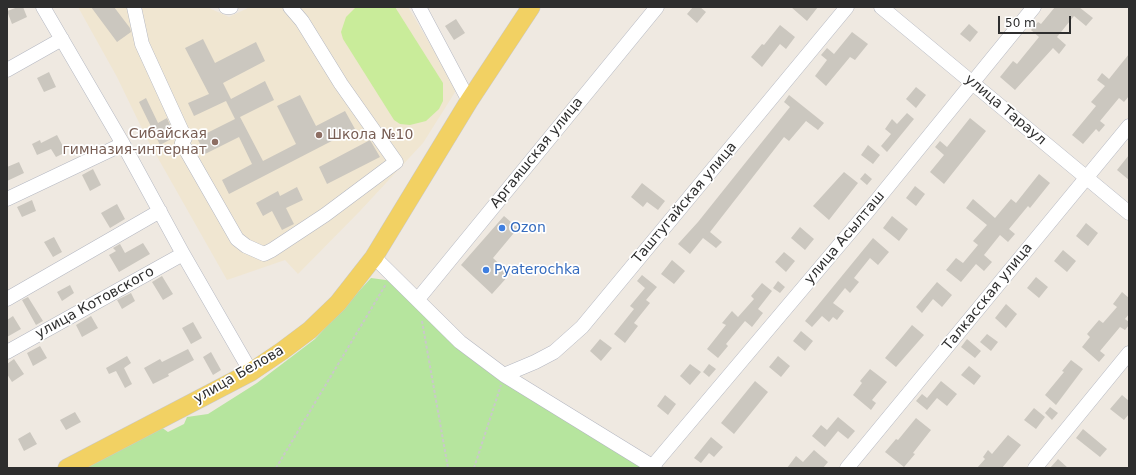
<!DOCTYPE html>
<meta charset="utf-8">
<style>
body{margin:0}
#map{position:relative;width:1136px;height:475px;overflow:hidden;background:#efe9e1;font-family:"DejaVu Sans",sans-serif}
canvas{display:block}
.frame{position:absolute;inset:0;border:8px solid #2e2e2e;pointer-events:none}
.scale{position:absolute;left:998px;top:16px;width:73px;height:18px;box-sizing:border-box;border:2px solid #2e2e2e;border-top:0;padding-left:5px;font-size:12px;line-height:14px;white-space:nowrap;color:#2e2e2e;-webkit-text-stroke:3px #fff;paint-order:stroke}
</style>
<div id="map">
<canvas width="1136" height="475"></canvas>
<div class="frame"></div>
<div class="scale">50 m</div>
</div>
<script>
const c = document.querySelector('canvas').getContext('2d');
c.lineJoin = 'round';
function paint(path, color) {
  c.fillStyle = color;
  c.fill(path, 'evenodd');
}
function toPath(rows) {
  const path = new Path2D();
  for (const r of rows) {
    path.moveTo(r[0], r[1]);
    for (let i = 2; i < r.length; i += 2) path.lineTo(r[i], r[i + 1]);
  }
  return path;
}
function strokePath(path, color, width, dash) {
  c.strokeStyle = color;
  c.lineWidth = width;
  c.lineCap = dash ? 'butt' : 'round';
  c.setLineDash(dash || []);
  c.stroke(path);
}
function label(font, color, halo, rows, align = 'center') {
  c.font = font + ' "DejaVu Sans",sans-serif';
  c.lineWidth = 3.5;
  c.setLineDash([]);
  c.textBaseline = 'middle';
  c.strokeStyle = halo;
  c.fillStyle = color;
  for (const [text, x, y, turn = 0] of rows) {
    c.save();
    c.translate(x, y);
    c.rotate((+turn || 0) * Math.PI / 180);
    c.textAlign = isNaN(turn) ? turn : align;
    if (halo) c.strokeText(text, 0, 0);
    c.fillText(text, 0, 0);
    c.restore();
  }
}
const education = toPath([
 [78,7,207,7,229,17,250,7,408,7,457,89,423,143,360,211,298,274,285,260,227,280,146,137,117,77]
]);
const green = toPath([
 [371,278,393,281,467,341,645,468,83,468,161,427,168,432,184,424,187,417,208,414,257,383,315,339]
]);
const pitch = toPath([
 [356,7,395,7,443,83,443,101,439,109,426,121,410,125,400,124,394,120,343,39,341,32,346,17]
]);
const building = toPath([
 [18,7,23,7,27,17,12,24,7,11],
 [91,7,114,7,130,28,131,32,117,42],
 [693,7,700,7,706,12,697,23,687,14],
 [791,7,818,7,807,21],
 [1055,7,1079,7,1093,18,1086,26,1074,16,1057,37,1066,45,1059,54,1053,48,1015,90,1000,77,1013,61,1017,64,1039,37,1031,30,1038,22,1041,24],
 [456,19,465,33,454,40,445,26],
 [969,24,978,32,970,42,960,34],
 [780,25,795,37,786,49,780,44,762,67,751,57,762,44,764,45],
 [852,32,868,44,855,60,850,57,826,86,815,76,827,60,821,55,827,48,834,54],
 [203,39,215,63,256,42,265,61,223,83,231,99,265,81,274,100,240,117,263,161,296,144,277,106,300,95,316,126,345,111,355,129,229,194,222,180,252,164,239,137,205,154,197,138,235,119,226,101,194,116,188,103,209,94,185,48],
 [1129,54,1129,96,1124,102,1119,98,1100,121,1105,125,1099,132,1096,129,1083,144,1072,135,1096,106,1091,102,1105,86,1097,80,1102,73,1109,79],
 [49,72,56,87,44,92,37,78],
 [916,87,926,95,916,108,906,99],
 [789,95,824,123,818,130,806,121,789,141,784,137,710,232,722,242,716,248,703,238,690,254,678,244,698,222,790,107,784,102],
 [146,98,158,123,167,118,175,137,160,145,139,102],
 [907,113,914,119,887,152,881,146,891,134,885,129,892,119,897,124],
 [970,118,986,131,944,184,930,172,944,155,935,147,940,141,947,147],
 [57,135,66,152,56,157,51,149,37,155,32,144,40,140,41,143],
 [370,140,380,157,327,184,319,167],
 [868,145,880,155,873,164,861,155],
 [1129,155,1129,180,1117,170],
 [19,162,24,173,7,181,7,167],
 [93,169,101,185,90,191,82,175],
 [844,172,858,183,829,220,813,206],
 [865,173,872,179,867,185,860,179],
 [1039,174,1050,183,1030,208,1028,206,1009,229,1015,234,1008,242,1000,235,984,255,992,262,984,271,976,264,961,282,946,270,956,258,963,263,978,245,973,241,987,225,966,208,973,199,995,218,1011,199,1016,203],
 [642,183,665,201,658,210,647,202,643,207,631,197],
 [915,186,925,194,916,206,906,198],
 [297,187,303,200,286,208,294,224,282,230,272,211,263,216,256,203,278,191,280,196],
 [32,200,36,211,22,217,17,207],
 [117,204,125,219,110,228,101,213],
 [504,216,518,228,493,258,510,274,492,294,461,265],
 [892,216,908,229,899,241,883,228],
 [1086,223,1098,233,1088,246,1076,236],
 [800,227,814,239,805,250,791,238],
 [54,237,62,252,53,257,44,242],
 [873,238,889,252,878,265,870,258,854,278,859,282,850,293,845,288,833,303,844,311,837,320,833,317,829,322,822,316,812,327,805,321],
 [143,243,150,254,119,272,109,255,116,251,113,248,120,244,125,253],
 [1063,250,1076,261,1067,272,1054,261],
 [784,252,795,261,786,272,775,262],
 [672,260,685,271,674,284,661,274],
 [642,275,657,287,646,300,650,303,634,323,638,326,625,343,614,334,634,309,630,306,645,288,637,281],
 [162,276,173,294,163,300,152,282],
 [1036,277,1048,287,1039,298,1027,288],
 [778,281,785,287,780,293,773,288],
 [937,282,952,295,942,307,933,299,922,313,916,307],
 [762,283,772,291,758,309,763,313,752,327,745,321,726,344,728,346,718,358,707,349,726,325,722,323,732,311,738,317,754,299,751,296],
 [70,285,74,293,62,301,57,292],
 [1122,292,1129,298,1129,314,1125,319,1129,322,1129,325,1125,330,1120,327,1100,351,1105,355,1099,362,1082,347,1090,337,1087,334,1099,320,1103,323,1117,307,1113,304],
 [131,293,135,301,122,309,117,300],
 [28,297,43,321,36,325,22,300],
 [1006,304,1017,314,1006,328,995,318],
 [13,316,21,329,7,337,7,320],
 [91,316,98,328,82,337,76,325],
 [193,322,202,338,191,344,182,328],
 [912,325,924,335,896,367,885,358],
 [801,331,813,341,805,351,793,341],
 [987,334,998,342,991,351,980,342],
 [600,339,612,348,601,361,590,351],
 [967,339,981,351,975,358,961,347],
 [40,346,47,358,33,366,27,353],
 [188,349,194,360,168,374,169,376,153,384,144,368,160,359,162,362],
 [211,352,221,370,213,375,203,357],
 [127,356,131,363,124,368,132,384,125,388,116,371,109,374,106,368],
 [778,356,790,366,781,377,769,367],
 [14,359,24,374,12,382,7,374,7,364],
 [1071,360,1083,369,1056,405,1045,395,1064,372,1062,371],
 [690,364,701,372,690,385,680,376],
 [709,364,716,369,709,377,703,372],
 [969,366,981,376,974,385,961,375],
 [870,369,887,382,872,400,876,403,871,410,853,395,862,383,860,381],
 [755,381,768,392,734,434,721,423],
 [941,381,957,394,947,406,937,398,927,410,916,401,922,394,927,398],
 [665,395,676,404,668,415,657,406],
 [1122,395,1129,401,1129,414,1124,420,1110,409],
 [1050,407,1058,413,1052,420,1045,413],
 [1034,408,1045,417,1036,429,1024,420],
 [75,412,81,422,66,430,60,420],
 [838,417,855,431,848,439,838,431,825,447,812,436,821,425,827,430],
 [916,418,931,430,913,453,915,454,904,467,885,452,896,439,898,440],
 [1083,429,1107,449,1100,457,1076,438],
 [30,432,37,444,24,451,18,439],
 [1008,435,1021,445,1002,468,977,468,985,459,983,457,988,450,992,454],
 [711,437,723,447,714,457,709,453,701,463,694,458],
 [814,450,828,462,823,468,787,468,796,456,803,462],
 [1058,459,1068,468,1050,468]
]);
const path = toPath([
 [422,321,448,468],
 [276,468,386,284],
 [474,468,501,385]
]);
const minor = toPath([
 [43,7,123,144,183,254,251,372],
 [134,7,142,44,185,138,182,143,237,239,246,246,264,254,272,250,325,215,396,162,341,84,302,21,290,7],
 [226,7,231,7],
 [419,7,469,101],
 [881,7,1129,213],
 [7,70,62,39],
 [7,199,123,144],
 [374,257,460,342,504,375,655,468],
 [7,299,160,211],
 [418,299,657,7],
 [7,352,183,254],
 [504,375,535,362,554,352,582,327,847,7],
 [651,468,868,211,1034,7],
 [847,468,1129,126],
 [1035,468,1129,353]
]);
const major = toPath([
 [67,468,251,372,282,351,310,330,338,303,374,257,469,101,531,7]
]);
const markers = [
 [319,135,4,"#8d6e63"],
 [215,142,4,"#8d6e63"],
 [502,228,4,"#3f7fe0"],
 [486,270,4,"#3f7fe0"]
];
const streetNames = [
 ["улица Тараул",1005,110,40],
 ["Аргаяшская улица",537,153,-51],
 ["Таштугайская улица",685,203,-50],
 ["улица Асылташ",845,238,-50],
 ["Талкасская улица",988,297,-51],
 ["улица Котовского",95,303,-29],
 ["улица Белова",239,375,-30]
];
const educationNames = [
 ["Сибайская",207,134],
 ["гимназия-интернат",207,150],
 ["Школа №10",327,135,"left"]
];
const shopNames = [
 ["Ozon",510,228],
 ["Pyaterochka",494,270]
];
paint(education, '#f0e6d1');
paint(green, '#b6e59e');
paint(pitch, '#c9ec9a');
paint(building, '#cbc7bf');
strokePath(minor, '#b4b7c1', 15);
strokePath(major, '#c9c9c9', 19);
strokePath(path, '#c9c9c9', 2, [3, 2]);
strokePath(minor, '#fff', 14);
strokePath(major, '#f2d163', 18);
for (const [x, y, r, color] of markers) {
  const dot = new Path2D();
  dot.arc(x, y, r, 0, 2 * Math.PI);
  c.fillStyle = color;
  c.fill(dot);
  strokePath(dot, '#fff', 1.5);
}
label('14px', '#2e2e2e', '#fff', streetNames);
label('14px', '#785e54', '#fff', educationNames, 'right');
label('14px', '#366cbe', '#fff', shopNames, 'left');
</script>
